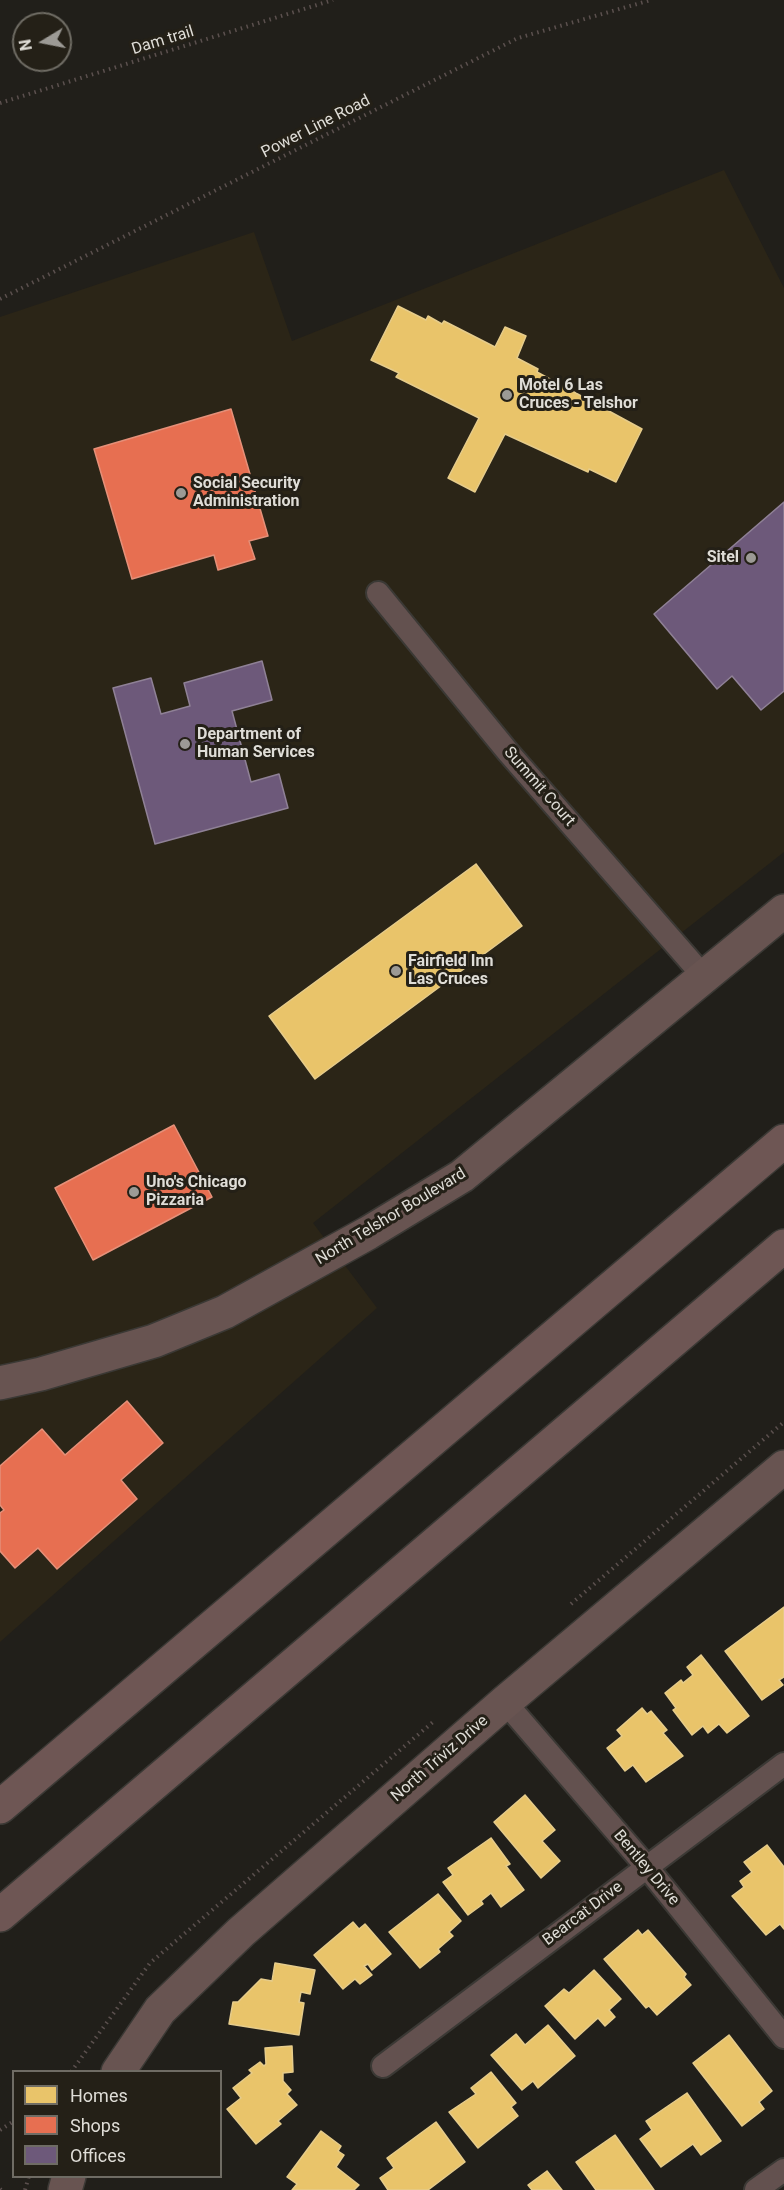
<!DOCTYPE html>
<style>
body{margin:0}
#map{position:relative;width:784px;height:2190px;overflow:hidden;background:#211f1a;font-family:Roboto,sans-serif}
canvas{display:block}
.legend{position:absolute;left:12px;top:2070px;width:210px;height:108px;box-sizing:border-box;background:#242017;border:2px solid #6f6c64;margin:0;padding:8px 10px;list-style:none;font-size:18px;color:#dfddd7}
.legend li{display:flex;align-items:center;gap:12px;height:30px}
.legend b{width:30px;border:2px solid #6f6c64}
.north{position:absolute;left:12px;top:12px;width:60px;height:60px;box-sizing:border-box;background:#242017;border:2px solid #6f6c64;border-radius:50%;rotate:260deg;font-size:16px;font-weight:700;line-height:24px;text-align:center;color:#dfddd7}
.north::after{content:'';display:block;margin:auto;width:21px;height:27px;background:#9c9a95;clip-path:polygon(50% 0,100% 100%,50% 72%,0 100%)}
</style>
<div id="map">
<canvas width="784" height="2190"></canvas>
<ul class="legend">
<li><b style="height:16px;background:#e9c46a"></b>Homes</li>
<li><b style="height:16px;background:#e76f51"></b>Shops</li>
<li><b style="height:16px;background:#6d597a"></b>Offices</li>
</ul>
<div class="north">N</div>
</div>
<script>
const c = document.querySelector('canvas').getContext('2d');
c.lineJoin = 'round';
function paint(path, color) {
  c.fillStyle = color;
  c.fill(path, 'evenodd');
}
function toPath(rows) {
  const path = new Path2D();
  for (const r of rows) {
    path.moveTo(r[0], r[1]);
    for (let i = 2; i < r.length; i += 2) path.lineTo(r[i], r[i + 1]);
  }
  return path;
}
function strokePath(path, color, width, dash) {
  c.strokeStyle = color;
  c.lineWidth = width;
  c.lineCap = dash ? 'butt' : 'round';
  c.setLineDash(dash || []);
  c.stroke(path);
}
function label(font, color, halo, rows, align = 'center') {
  c.font = font + ' Roboto,sans-serif';
  c.lineWidth = 6;
  c.setLineDash([]);
  c.textBaseline = 'middle';
  c.strokeStyle = halo;
  c.fillStyle = color;
  for (const [text, x, y, turn = 0] of rows) {
    c.save();
    c.translate(x, y);
    c.rotate((+turn || 0) * Math.PI / 180);
    c.textAlign = isNaN(turn) ? turn : align;
    if (halo) c.strokeText(text, 0, 0);
    c.fillText(text, 0, 0);
    c.restore();
  }
}
const built = toPath([
 [724,170,784,288,784,852,313,1223,377,1308,0,1642,0,317,254,232,292,341]
]);
const homes = toPath([
 [398,306,426,320,428,316,442,324,444,321,495,347,505,327,526,336,517,358,538,369,537,372,642,429,616,482,589,469,588,472,505,434,475,492,448,478,479,418,396,377,399,373,371,360,398,306],
 [476,864,522,926,315,1079,269,1016,476,864],
 [784,1607,784,1677,779,1680,783,1685,762,1700,725,1651,784,1607],
 [701,1655,749,1716,727,1733,719,1724,708,1733,703,1726,692,1735,673,1710,676,1708,665,1693,681,1680,683,1683,693,1675,687,1667,701,1655],
 [642,1708,647,1714,651,1711,667,1730,663,1733,683,1756,646,1782,633,1765,625,1771,607,1748,622,1736,617,1730,642,1708],
 [525,1795,555,1830,542,1841,560,1861,541,1878,494,1822,525,1795],
 [491,1838,510,1864,506,1866,524,1890,501,1907,491,1893,481,1901,483,1904,468,1915,443,1882,453,1875,448,1868,491,1838],
 [767,1845,784,1867,784,1929,780,1924,766,1935,732,1896,744,1887,740,1881,752,1872,744,1862,767,1845],
 [438,1894,461,1921,449,1932,453,1936,438,1949,440,1952,420,1968,389,1932,438,1894],
 [353,1922,359,1929,365,1924,391,1954,372,1970,368,1964,364,1966,372,1975,360,1984,355,1979,343,1989,314,1955,353,1922],
 [638,1930,642,1935,648,1930,686,1974,684,1977,691,1985,657,2015,649,2006,646,2008,604,1959,638,1930],
 [275,1963,315,1970,310,1994,301,1992,299,2002,304,2003,299,2035,229,2024,233,2002,238,2002,261,1979,272,1981,275,1963],
 [594,1970,621,1999,609,2010,615,2017,605,2026,598,2018,575,2039,545,2006,564,1989,569,1993,594,1970],
 [548,2025,575,2056,538,2088,533,2081,522,2090,491,2055,516,2034,525,2045,548,2025],
 [729,2035,772,2091,759,2102,764,2109,742,2126,693,2063,729,2035],
 [292,2046,293,2072,283,2073,283,2081,291,2090,287,2094,297,2105,278,2121,281,2124,256,2144,227,2109,241,2098,233,2088,252,2073,249,2070,260,2062,264,2066,266,2064,265,2048,292,2046],
 [491,2072,516,2103,511,2107,518,2116,478,2148,449,2112,476,2094,471,2088,491,2072],
 [687,2093,721,2141,701,2155,693,2144,661,2167,640,2139,652,2130,646,2121,687,2093],
 [436,2122,465,2162,428,2190,388,2190,380,2178,394,2168,387,2158,436,2122],
 [321,2131,341,2146,338,2151,344,2155,336,2167,359,2185,354,2190,292,2190,297,2184,287,2177,321,2131],
 [615,2135,654,2190,596,2190,576,2162,615,2135],
 [547,2171,562,2190,532,2190,528,2185,547,2171]
]);
const shops = toPath([
 [231,409,268,536,249,541,255,559,218,570,214,555,132,579,94,449,231,409],
 [174,1125,212,1197,93,1260,55,1188,174,1125],
 [127,1401,163,1443,121,1480,137,1499,57,1569,38,1548,15,1568,0,1551,0,1513,4,1510,0,1505,0,1466,42,1429,65,1455,127,1401]
]);
const offices = toPath([
 [784,502,784,691,761,710,732,676,717,689,654,614,784,502],
 [262,661,272,700,232,711,251,782,279,774,288,808,155,844,113,688,151,678,161,714,190,706,184,683,262,661]
]);
const path = toPath([
 [0,103,333,0],
 [0,299,518,38,651,0],
 [571,1604,784,1422],
 [71,2072,150,1963,433,1722],
 [0,2130,14,2121],
 [0,2189,1,2190],
 [25,2190,29,2176]
]);
const street = toPath([
 [378,593,508,752,705,978],
 [505,1702,646,1866,784,2037],
 [383,2066,784,1764],
 [756,2190,784,2170]
]);
const secondary = toPath([
 [0,1383,41,1374,154,1341,225,1312,368,1233,462,1176,784,911],
 [118,2072,160,2010,241,1932,505,1702,784,1467],
 [65,2190,69,2176]
]);
const highway = toPath([
 [0,1807,784,1141],
 [0,1915,784,1246]
]);
const markers = [
 [507,395,6,"#9c9a95"],
 [181,493,6,"#9c9a95"],
 [751,558,6,"#9c9a95"],
 [185,744,6,"#9c9a95"],
 [396,971,6,"#9c9a95"],
 [134,1192,6,"#9c9a95"]
];
const streetNames = [
 ["Dam trail",163,41,-17],
 ["Power Line Road",316,127,-27],
 ["Summit Court",539,787,49],
 ["North Telshor Boulevard",391,1217,-31],
 ["North Triviz Drive",440,1759,-41],
 ["Bentley Drive",646,1868,50],
 ["Bearcat Drive",583,1914,-37]
];
const poiNames = [
 ["Motel 6 Las",519,386],
 ["Cruces - Telshor",519,404],
 ["Social Security",193,484],
 ["Administration",193,502],
 ["Sitel",739,558,"right"],
 ["Department of",197,735],
 ["Human Services",197,753],
 ["Fairfield Inn",408,962],
 ["Las Cruces",408,980],
 ["Uno's Chicago",146,1183],
 ["Pizzaria",146,1201]
];
paint(built, '#2b2517');
paint(homes, '#e9c46a');
strokePath(homes, '#e6cc8b', 1.5);
paint(shops, '#e76f51');
strokePath(shops, '#e59079', 1.5);
paint(offices, '#6d597a');
strokePath(offices, '#8f8196', 1.5);
strokePath(street, '#3b3935', 26);
strokePath(secondary, '#3b3935', 36);
strokePath(highway, '#3b3935', 36);
strokePath(path, '#5b504e', 4, [1.5, 4.5]);
strokePath(street, '#63514f', 22);
strokePath(secondary, '#685451', 33);
strokePath(highway, '#6e5654', 33);
for (const [x, y, r, color] of markers) {
  const dot = new Path2D();
  dot.arc(x, y, r, 0, 2 * Math.PI);
  c.fillStyle = color;
  c.fill(dot);
  strokePath(dot, '#242017', 2);
}
label('16px', '#dfddd7', '#242017', streetNames);
label('bold 16px', '#dfddd7', '#242017', poiNames, 'left');
</script>
